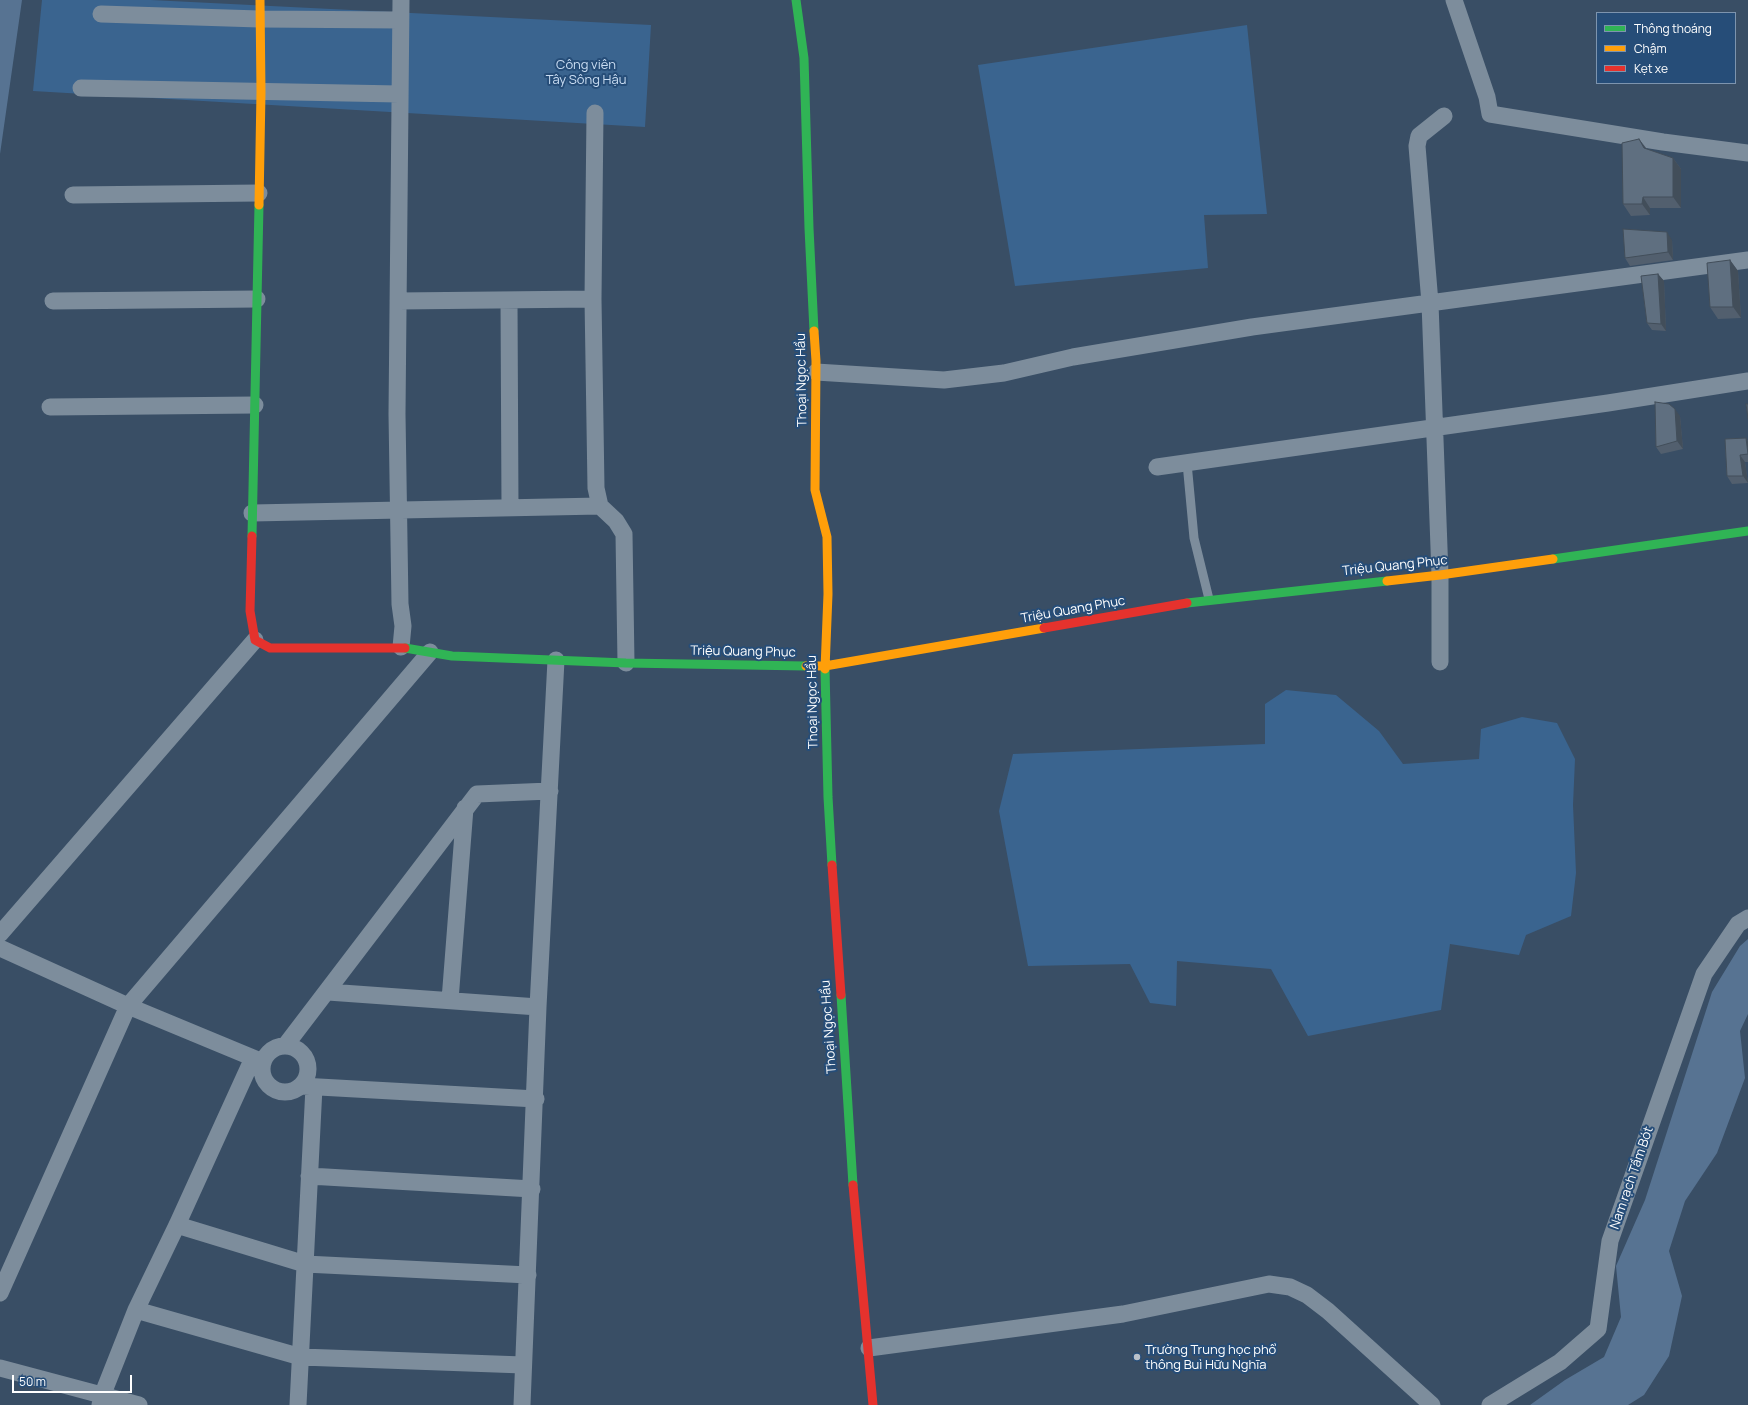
<!DOCTYPE html>
<meta charset="utf-8">
<style>
body{margin:0}
#map{position:relative;width:1748px;height:1405px;overflow:hidden;background:#394e65;font-family:Manrope,sans-serif}
canvas{display:block}
.legend{position:absolute;left:1596px;top:12px;width:140px;height:72px;box-sizing:border-box;background:#264d78;border:1px solid #7d94ae;margin:0;padding:5px 7px;list-style:none;font-size:12px;color:#fff}
.legend li{display:flex;align-items:center;gap:8px;height:20px}
.legend b{width:20px;border:1px solid #7d94ae}
.scale{position:absolute;left:12px;top:1375px;width:120px;height:18px;box-sizing:border-box;border:2px solid #fff;border-top:0;padding-left:5px;font-size:12px;line-height:14px;white-space:nowrap;color:#fff;-webkit-text-stroke:3px #264d78;paint-order:stroke}
</style>
<div id="map">
<canvas width="1748" height="1405"></canvas>
<ul class="legend">
<li><b style="height:5px;background:#30b455"></b>Thông thoáng</li>
<li><b style="height:5px;background:#ff9f0a"></b>Chậm</li>
<li><b style="height:5px;background:#e5322d"></b>Kẹt xe</li>
</ul>
<div class="scale">50 m</div>
</div>
<script>
const c = document.querySelector('canvas').getContext('2d');
c.lineJoin = 'round';
function paint(path, color) {
  c.fillStyle = color;
  c.fill(path, 'evenodd');
}
function toPath(rows) {
  const path = new Path2D();
  for (const r of rows) {
    if (r.length === 3) {
      path.moveTo(r[0] + r[2], r[1]);
      path.arc(r[0], r[1], r[2], 0, 2 * Math.PI);
      continue;
    }
    path.moveTo(r[0], r[1]);
    for (let i = 2; i < r.length; i += 2) path.lineTo(r[i], r[i + 1]);
  }
  return path;
}
function strokePath(path, color, width, dash) {
  c.strokeStyle = color;
  c.lineWidth = width;
  c.lineCap = dash ? 'butt' : 'round';
  c.setLineDash(dash || []);
  c.stroke(path);
}
function label(font, color, halo, rows, align = 'center') {
  c.font = font + ' Manrope,sans-serif';
  c.lineWidth = 4;
  c.setLineDash([]);
  c.textBaseline = 'middle';
  c.strokeStyle = halo;
  c.fillStyle = color;
  for (const [text, x, y, turn = 0] of rows) {
    c.save();
    c.translate(x, y);
    c.rotate((+turn || 0) * Math.PI / 180);
    c.textAlign = isNaN(turn) ? turn : align;
    if (halo) c.strokeText(text, 0, 0);
    c.fillText(text, 0, 0);
    c.restore();
  }
}
const green = toPath([
 [42,0,151,0,651,25,645,127,33,91],
 [1247,25,1267,214,1204,215,1208,268,1015,286,978,65],
 [1286,690,1336,695,1379,731,1403,764,1479,759,1481,729,1522,717,1557,723,1575,759,1573,805,1576,873,1571,916,1526,935,1519,955,1450,944,1441,1010,1308,1036,1271,969,1177,961,1176,1006,1150,1003,1130,964,1028,966,999,811,1013,754,1265,744,1265,704]
]);
const water = toPath([
 [0,0,22,0,0,154],
 [1748,939,1748,1014,1740,1031,1745,1078,1717,1153,1685,1201,1669,1251,1682,1296,1669,1356,1644,1395,1628,1405,1530,1405,1565,1380,1604,1357,1621,1317,1616,1266,1645,1200,1712,992,1740,946]
]);
const lane = toPath([
 [1187,463,1194,538,1209,599]
]);
const street = toPath([
 [401,0,397,414,400,604,403,626,401,647],
 [1454,0,1487,97,1490,114,1663,142,1748,153],
 [101,14,259,19,400,20],
 [81,88,399,94],
 [595,113,593,299,596,488,600,506,616,521,624,534,626,663],
 [73,195,259,193],
 [509,300,510,508],
 [53,301,257,299],
 [398,301,593,299],
 [816,372,944,380,1004,373,1073,357,1252,327,1748,260],
 [50,407,255,405],
 [1157,467,1608,403,1748,381],
 [252,513,600,506],
 [1440,662,1440,575,1430,303,1417,146,1419,136,1444,116],
 [0,934,255,640],
 [0,948,128,1006,263,1062],
 [328,992,538,1007],
 [450,1000,465,808],
 [285,1046,477,794,550,791],
 [285,1069,23],
 [301,1086,536,1099],
 [309,1176,532,1189],
 [177,1225,305,1264,528,1275],
 [0,1293,128,1006,430,652],
 [136,1310,301,1357,523,1365],
 [869,1348,1123,1314,1269,1284,1290,1287,1307,1295,1328,1311,1432,1405],
 [0,1368,139,1405],
 [100,1405,102,1396,136,1310,177,1225,253,1058],
 [298,1405,314,1087],
 [522,1405,538,1007,556,660],
 [1490,1405,1560,1362,1598,1329,1610,1241,1704,974,1738,924,1748,918]
]);
const fast = toPath([
 [796,0,804,58,809,228,814,331],
 [252,536,259,205],
 [1553,559,1748,531],
 [1187,603,1387,581],
 [405,648,452,656,626,663,806,666],
 [825,669,828,797,832,865],
 [841,995,853,1185]
]);
const slow = toPath([
 [259,205,261,92,260,0],
 [814,331,816,361,815,490,827,537,828,594,825,669],
 [1387,581,1440,575,1553,559],
 [806,666,825,666,1044,628]
]);
const jam = toPath([
 [252,536,250,611,255,640,270,648,405,648],
 [1044,628,1187,603],
 [832,865,841,995],
 [853,1185,873,1405]
]);
const wall = toPath([
 [1639,139,1647,149,1673,158,1681,169,1681,208,1650,208,1650,215,1631,216,1623,204],
 [1672,240,1673,260,1630,266,1625,258],
 [1730,260,1738,271,1741,318,1718,319,1710,307],
 [1658,274,1664,281,1666,331,1652,330,1647,323],
 [1680,416,1683,449,1661,454,1656,447],
 [1746,438,1748,441,1748,462,1745,462,1748,483,1732,484,1727,476]
]);
const shadedWall = toPath([
 [1639,139,1647,150,1644,148],
 [1673,158,1681,169,1681,208,1673,197],
 [1643,197,1650,208,1650,215,1642,204],
 [1667,232,1672,240,1673,260,1668,252],
 [1730,260,1738,271,1741,318,1733,307],
 [1658,274,1664,281,1666,331,1661,324],
 [1675,409,1680,416,1683,449,1677,441],
 [1746,438,1748,441,1748,455,1748,454],
 [1740,455,1745,462,1748,483,1743,476]
]);
const building = toPath([
 [1639,139,1644,148,1673,158,1673,197,1643,197,1642,204,1623,204,1622,143,1639,139],
 [1623,229,1667,232,1668,252,1625,258,1623,229],
 [1730,260,1733,307,1710,307,1707,263,1730,260],
 [1658,274,1661,324,1647,323,1641,276,1658,274],
 [1655,402,1669,404,1675,409,1677,441,1656,447,1655,402],
 [1746,404,1748,404,1748,419,1746,404],
 [1746,438,1748,454,1740,455,1743,476,1727,476,1725,439,1746,438]
]);
const markers = [
 [1137,1357,4,"#bac1c9"]
];
const parkNames = [
 ["Công viên",586,65],
 ["Tây Sông Hậu",586,80]
];
const streetNames = [
 ["Thoại Ngọc Hầu",802,380,-91],
 ["Triệu Quang Phục",1395,566,-6],
 ["Triệu Quang Phục",1073,610,-10],
 ["Triệu Quang Phục",743,652,1],
 ["Thoại Ngọc Hầu",813,702,-91],
 ["Thoại Ngọc Hầu",829,1027,-94],
 ["Nam rạch Tầm Bót",1632,1178,-71]
];
const poiNames = [
 ["Trường Trung học phổ",1145,1350],
 ["thông Buì Hữu Nghĩa",1145,1365]
];
paint(green, '#3a648f');
paint(water, '#577392');
strokePath(lane, '#7d8d9c', 9);
strokePath(street, '#7d8d9c', 17);
strokePath(fast, '#30b455', 9);
strokePath(slow, '#ff9f0a', 9);
strokePath(jam, '#e5322d', 9);
paint(wall, '#525f6e');
paint(shadedWall, '#424e5a');
paint(building, '#5f6f80');
strokePath(building, '#424e5a', 1);
for (const [x, y, r, color] of markers) {
  const dot = new Path2D();
  dot.arc(x, y, r, 0, 2 * Math.PI);
  c.fillStyle = color;
  c.fill(dot);
  strokePath(dot, '#264d78', 1.5);
}
label('13px', '#cbdef3', '#264d78', parkNames);
label('13px', '#fff', '#264d78', streetNames);
label('13px', '#fff', '#264d78', poiNames, 'left');
</script>
